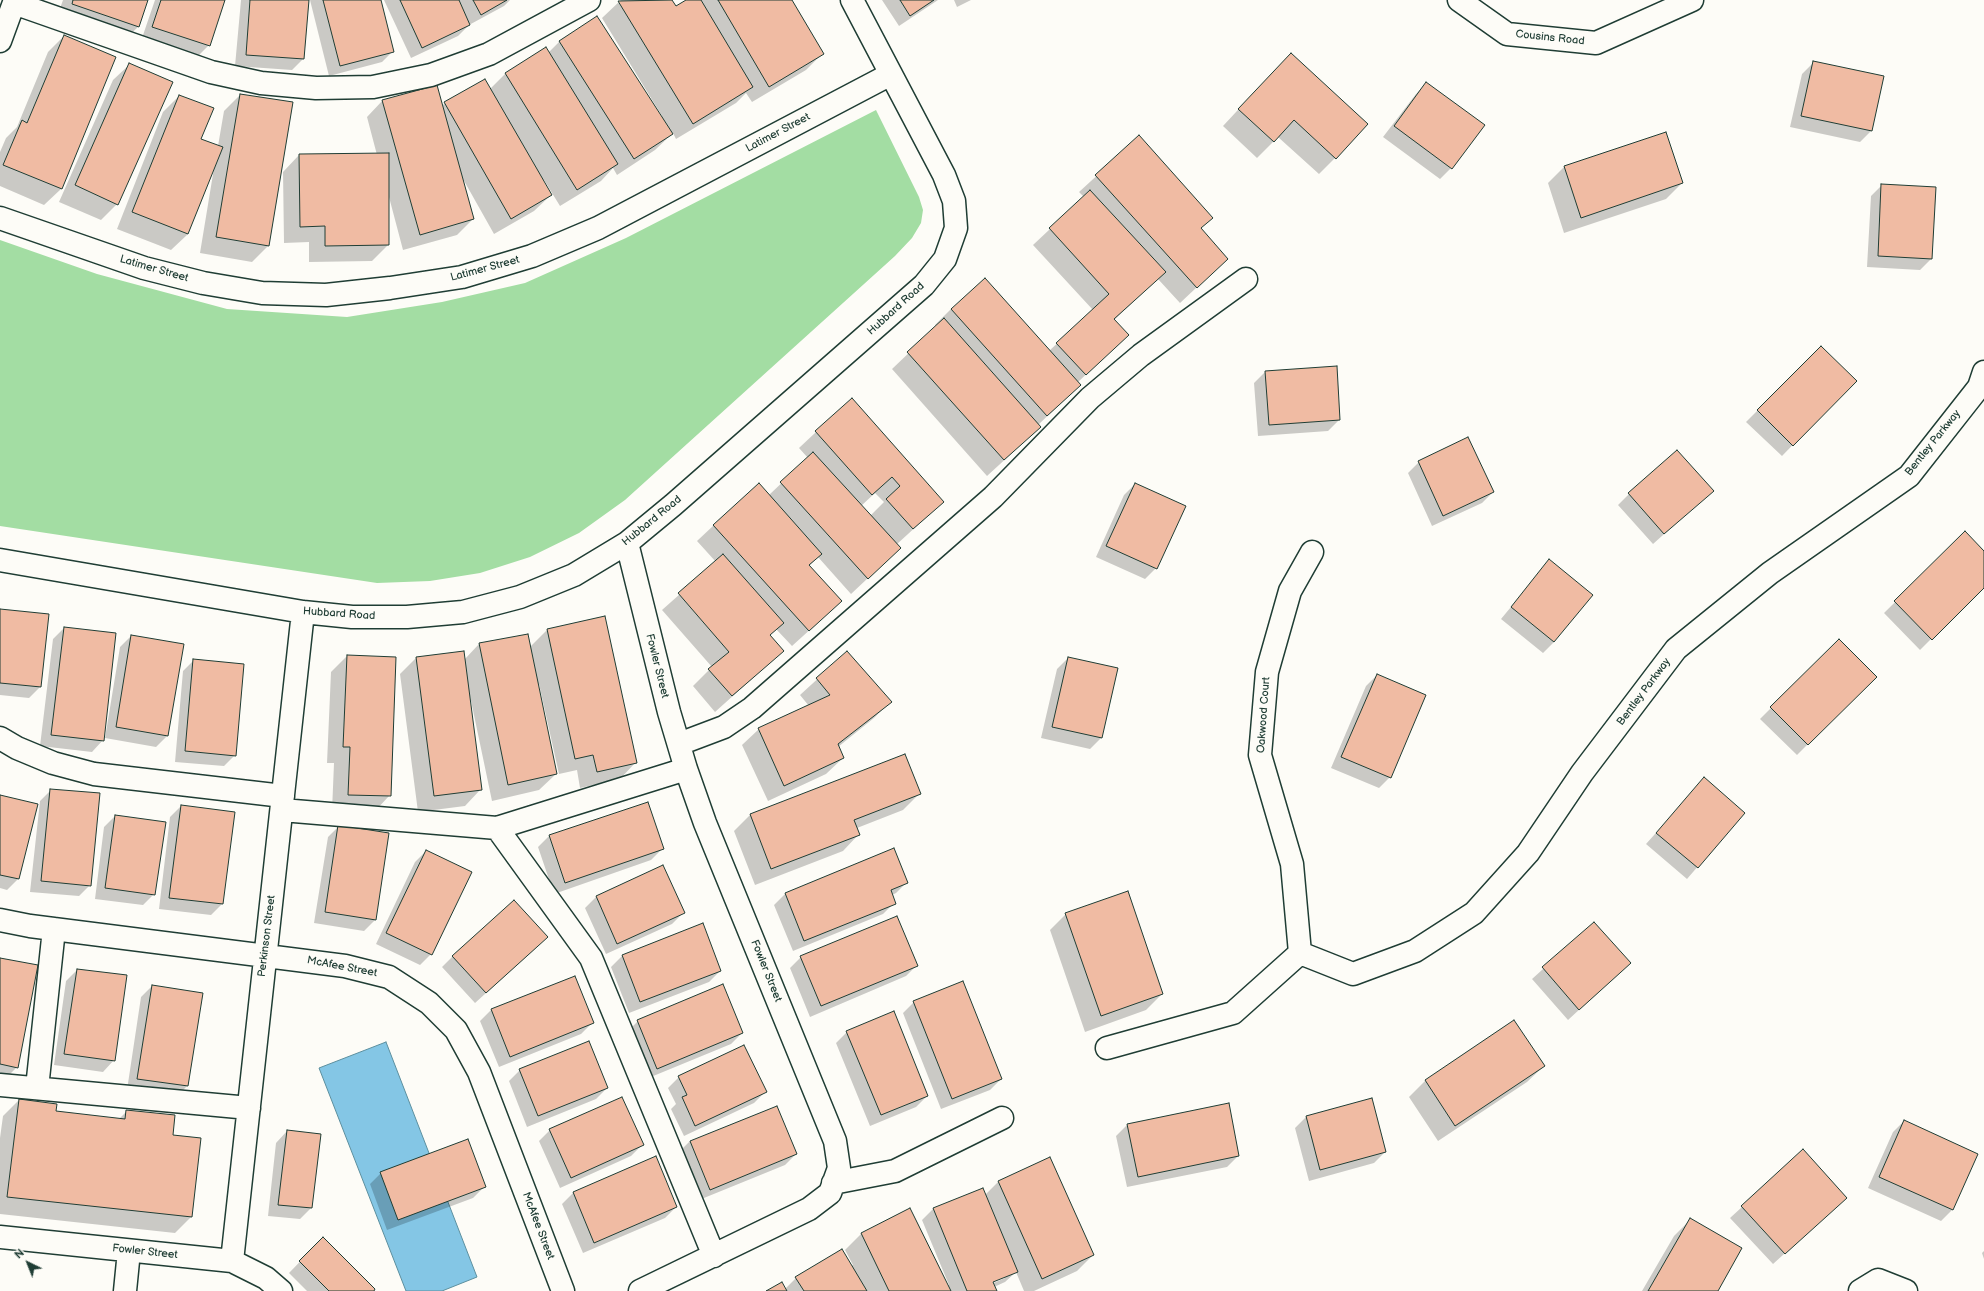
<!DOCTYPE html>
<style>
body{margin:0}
#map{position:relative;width:1984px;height:1291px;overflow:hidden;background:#fdfcf7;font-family:"Balsamiq Sans",sans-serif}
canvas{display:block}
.north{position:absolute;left:8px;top:1243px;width:40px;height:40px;-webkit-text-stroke:3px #fdfcf7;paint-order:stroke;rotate:317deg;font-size:11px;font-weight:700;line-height:16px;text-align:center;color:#1f3d34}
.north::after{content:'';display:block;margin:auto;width:14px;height:18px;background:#1f3d34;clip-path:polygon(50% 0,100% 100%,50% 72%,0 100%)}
</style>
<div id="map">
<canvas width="1984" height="1291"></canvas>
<div class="north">N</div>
</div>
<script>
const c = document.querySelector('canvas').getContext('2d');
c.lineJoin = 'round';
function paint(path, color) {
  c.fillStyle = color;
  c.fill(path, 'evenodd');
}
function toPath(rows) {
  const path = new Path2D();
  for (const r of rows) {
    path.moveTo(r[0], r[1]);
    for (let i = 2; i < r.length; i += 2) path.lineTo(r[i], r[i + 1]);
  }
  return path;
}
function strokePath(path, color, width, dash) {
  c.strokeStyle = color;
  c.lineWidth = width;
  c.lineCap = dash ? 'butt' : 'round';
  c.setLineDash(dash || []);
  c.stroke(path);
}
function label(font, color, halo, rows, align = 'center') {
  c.font = font + ' "Balsamiq Sans",sans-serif';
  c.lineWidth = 3.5;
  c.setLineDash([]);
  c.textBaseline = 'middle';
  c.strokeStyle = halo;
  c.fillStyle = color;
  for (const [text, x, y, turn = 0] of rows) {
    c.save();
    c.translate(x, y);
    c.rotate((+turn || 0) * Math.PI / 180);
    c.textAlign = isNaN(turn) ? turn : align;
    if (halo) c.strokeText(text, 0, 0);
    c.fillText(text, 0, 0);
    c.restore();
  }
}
const green = toPath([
 [876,110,919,197,923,210,921,223,912,238,895,256,625,500,579,533,530,557,480,573,430,581,377,583,0,526,0,240,97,274,227,309,347,317,442,302,525,283,626,238]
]);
const water = toPath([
 [386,1042,477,1277,442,1291,406,1291,319,1068,386,1042]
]);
const shadow = toPath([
 [63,0,147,0,138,27,121,43,56,20],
 [155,0,224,0,209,45,198,56,142,38],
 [241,0,308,0,303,59,292,70,235,66],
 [310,0,380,0,393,51,382,62,329,76],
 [384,0,510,0,504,6,469,25,458,36,411,58],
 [621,0,671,0,676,8,688,0,791,0,822,54,806,70,752,102,746,93,736,103,676,139,673,133,655,150,617,175,613,168,601,181,560,206,544,180,543,181,551,195,534,211,494,234,463,179,473,219,457,235,403,250,389,197,388,245,372,261,309,262,309,242,284,243,283,172,299,155,377,155,367,117,383,100,442,106,445,103,490,89,505,74,546,49,548,53,559,42,597,17,661,117,662,116,602,18],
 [882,0,938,0,899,26],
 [954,0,971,0,957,7],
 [64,36,115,57,61,189,44,205,0,186,0,152,6,138,17,127,48,52],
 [1813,63,1883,77,1871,131,1860,142,1790,127,1802,74],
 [130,64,117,204,101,220,59,202,113,80],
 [1275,70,1335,158,1319,174,1278,137,1257,158,1223,126],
 [1427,83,1451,168,1440,179,1383,137,1416,94],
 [240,95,269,245,252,262,200,253,214,168,188,234,171,250,117,229,163,112,179,96,200,139,218,146,224,111],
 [1666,133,1682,183,1666,199,1564,233,1548,183,1564,167],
 [1139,137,1212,218,1200,229,1227,259,1180,303,1158,279,1114,320,1128,335,1077,383,1080,385,1038,425,1023,443,987,476,892,369,936,327,935,325,951,309,1049,351,1093,310,1033,245,1084,197,1079,192],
 [1882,185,1931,259,1920,270,1867,267,1871,196],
 [1821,347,1855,381,1782,456,1746,422],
 [1265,372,1339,420,1328,431,1258,436,1254,383],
 [816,432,943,502,896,545,900,548,851,594,818,557,809,566,824,617,792,646,776,629,769,636,783,651,715,712,693,686,712,667,662,610,716,562,697,541,714,525,769,495,808,458,799,448],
 [875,493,884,502,870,516,861,506],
 [1419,462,1493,492,1482,503,1432,526,1408,473],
 [1135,484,1156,568,1145,579,1096,557,1124,495],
 [1629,494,1701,501,1653,544,1618,505],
 [1965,533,1984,552,1984,586,1920,650,1884,613],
 [1549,561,1554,642,1543,653,1501,619],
 [0,610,40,687,29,698,0,695],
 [604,617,636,762,620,779,580,788,577,770,559,774,539,684,537,685,556,774,539,790,492,801,470,696,469,697,481,789,465,806,418,812,400,674,416,658,464,660,479,644,530,647,547,630],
 [64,628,103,740,92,752,40,746,53,639],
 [131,636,167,736,156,747,105,738,120,647],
 [1839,640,1875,677,1797,755,1760,719],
 [847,652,890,702,874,718,838,747,843,758,826,774,768,801,742,745,759,729,809,706,800,695],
 [347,656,390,795,374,812,332,811,334,763,327,763,331,672],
 [1068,658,1101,738,1090,749,1041,738,1057,669],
 [194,660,235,755,224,766,175,762,183,671],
 [1377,675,1390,777,1379,788,1331,768,1366,686],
 [1704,779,1744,813,1687,879,1646,844],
 [51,790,90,885,79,896,30,892,40,801],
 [919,794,903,810,857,828,859,834,843,851,755,885,734,831,750,815],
 [0,796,18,879,7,890,0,888],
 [647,803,662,849,651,860,554,894,538,847,549,836],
 [181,806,222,904,211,915,159,909,170,817],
 [115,816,154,894,143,905,95,899,104,827],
 [339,826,375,920,364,931,314,923,328,837],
 [894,849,907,882,896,893,892,895,894,903,883,914,793,951,774,905,785,894],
 [426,851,431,954,420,965,376,944,415,862],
 [663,867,683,913,672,924,606,954,585,908,596,897],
 [1066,914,1162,994,1146,1010,1085,1032,1050,930],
 [1594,923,1630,963,1568,1020,1532,979],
 [702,924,720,971,709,982,629,1013,611,967,622,956],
 [536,948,475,1003,442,967,453,956],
 [801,957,917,965,906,976,810,1017,790,968],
 [0,959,17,1067,6,1078,0,1077],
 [77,970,126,976,114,1060,103,1072,54,1065,66,981],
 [575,978,592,1023,581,1034,499,1067,480,1021,491,1010],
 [152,986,201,994,187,1086,176,1097,127,1090,141,997],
 [914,1002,1001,1079,990,1090,941,1109,903,1013],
 [638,1021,742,1033,731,1044,646,1079,627,1032],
 [1514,1022,1544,1066,1527,1082,1438,1141,1409,1097,1425,1081],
 [847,1032,927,1096,916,1107,870,1126,836,1043],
 [520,1070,607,1088,596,1099,527,1127,509,1081],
 [679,1077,765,1092,754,1103,684,1136,671,1109,676,1104,668,1088],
 [19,1100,55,1112,119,1119,127,1111,172,1136,191,1217,175,1233,0,1214,0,1138,3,1116],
 [1306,1117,1385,1152,1374,1163,1309,1181,1295,1128],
 [1904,1121,1977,1154,1952,1210,1941,1221,1868,1188,1893,1132],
 [1127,1125,1238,1156,1227,1167,1127,1187,1116,1136],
 [550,1130,642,1145,631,1156,560,1188,539,1141],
 [287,1131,311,1208,300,1219,268,1216,276,1143],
 [690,1141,796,1154,785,1165,699,1200,679,1152],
 [1803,1151,1835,1208,1773,1264,1730,1218],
 [656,1158,676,1207,665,1218,583,1253,562,1204,573,1193],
 [381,1173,484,1187,473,1198,387,1230,370,1184],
 [998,1182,1093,1255,1077,1271,1034,1291,1024,1291,1016,1272,1005,1282,994,1287,996,1291,768,1291,785,1289,796,1278,853,1265,845,1250,861,1234,910,1210,947,1286,949,1285,922,1220,933,1209,982,1189,985,1195],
 [1005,1276,1005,1278,989,1285,988,1283],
 [1691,1219,1716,1291,1642,1291,1674,1236],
 [323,1238,372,1291,307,1291,289,1273],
 [1984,1251,1984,1259,1982,1253]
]);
const building = toPath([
 [73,0,148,0,139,27,72,4,73,0],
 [161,0,225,0,210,46,152,27,161,0],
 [250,0,309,0,304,59,246,55,250,0],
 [323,0,381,0,394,52,340,66,323,0],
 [400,0,459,0,470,25,422,48,400,0],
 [473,0,507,0,481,15,473,0],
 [672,0,676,6,686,0,701,0,753,87,693,124,618,1,672,0],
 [718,0,792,0,824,54,769,87,718,0],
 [900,0,934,0,910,16,900,0],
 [597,16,673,134,634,159,559,41,597,16],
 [64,35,116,57,62,189,3,165,22,120,27,123,64,35],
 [546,47,618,164,577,190,505,73,546,47],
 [1291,53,1368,124,1336,159,1294,120,1274,142,1238,109,1291,53],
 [1813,61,1884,76,1872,131,1801,116,1813,61],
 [129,63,173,82,118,205,75,185,129,63],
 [485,79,552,195,511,219,444,102,485,79],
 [1426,82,1485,125,1452,169,1394,126,1426,82],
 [437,85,474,219,420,235,382,100,437,85],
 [240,94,293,102,269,246,216,237,240,94],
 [179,95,214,108,201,139,223,147,188,234,132,212,179,95],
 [1666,132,1683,183,1581,218,1564,166,1666,132],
 [1139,135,1213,218,1201,228,1228,259,1197,288,1095,175,1139,135],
 [389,153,389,245,325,246,325,226,300,227,299,154,389,153],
 [1881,184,1936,187,1932,259,1878,256,1881,184],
 [1090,190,1166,272,1114,319,1129,335,1086,375,1056,343,1109,294,1049,228,1090,190],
 [985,278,1081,385,1047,416,951,309,985,278],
 [944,318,1041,427,1004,460,907,352,944,318],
 [1821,346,1857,381,1793,446,1757,410,1821,346],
 [1337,366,1340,420,1269,425,1265,371,1337,366],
 [852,398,944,502,913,529,886,499,900,486,892,477,872,495,815,431,852,398],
 [1468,437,1494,492,1443,516,1418,461,1468,437],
 [1677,450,1714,491,1664,534,1628,493,1677,450],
 [813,452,901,548,868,579,780,482,813,452],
 [759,483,822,554,809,565,842,601,809,631,713,525,759,483],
 [1135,483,1186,506,1157,569,1106,546,1135,483],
 [1965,531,1984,551,1984,588,1932,640,1894,601,1965,531],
 [723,554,784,623,770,635,784,651,732,696,708,669,729,652,678,593,723,554],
 [1549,559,1593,595,1554,642,1511,607,1549,559],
 [0,609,49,614,41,687,0,683,0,609],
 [605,616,637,763,597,772,593,755,575,759,547,629,605,616],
 [64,627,116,633,104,741,51,735,64,627],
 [528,634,557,774,508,785,479,643,528,634],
 [131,635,184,644,168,736,116,727,131,635],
 [1839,639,1877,677,1808,745,1770,707,1839,639],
 [464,651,482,790,434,796,416,657,464,651],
 [847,651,892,702,838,744,844,758,784,786,758,728,830,695,816,678,847,651],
 [347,655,396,657,391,796,348,795,350,747,343,747,347,655],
 [1068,657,1118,668,1102,738,1052,727,1068,657],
 [193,659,244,664,236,756,185,751,193,659],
 [1377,674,1426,695,1391,778,1341,757,1377,674],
 [905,754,921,794,854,820,860,835,771,869,750,814,905,754],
 [1704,777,1745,813,1698,868,1656,833,1704,777],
 [50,789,100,793,91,886,41,881,50,789],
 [0,795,38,804,19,879,0,875,0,795],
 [648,802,664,849,565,883,549,835,648,802],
 [181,805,235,812,223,904,169,898,181,805],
 [115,815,166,822,155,895,105,888,115,815],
 [338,825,389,833,376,920,325,912,338,825],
 [894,848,908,883,891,890,896,904,804,941,785,893,894,848],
 [426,850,472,872,432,955,386,933,426,850],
 [663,865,685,913,617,944,596,896,663,865],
 [1128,891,1163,994,1101,1016,1065,913,1128,891],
 [514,900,548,937,486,993,452,956,514,900],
 [897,916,918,966,821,1006,800,956,897,916],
 [1594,922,1631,963,1579,1010,1542,967,1594,922],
 [703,923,721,971,640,1002,622,955,703,923],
 [0,958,38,965,18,1068,0,1064,0,958],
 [77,969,127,975,115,1061,64,1054,77,969],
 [575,976,594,1023,510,1057,491,1009,575,976],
 [963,981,1002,1079,952,1099,913,1001,963,981],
 [723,984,743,1033,657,1069,637,1020,723,984],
 [152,985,203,993,188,1086,137,1079,152,985],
 [894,1011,928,1096,881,1115,846,1031,894,1011],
 [1514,1020,1545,1066,1455,1126,1425,1080,1514,1020],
 [589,1041,608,1088,538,1116,519,1069,589,1041],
 [744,1045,767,1092,695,1126,682,1097,687,1095,678,1076,744,1045],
 [622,1097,644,1145,571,1178,549,1129,622,1097],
 [1372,1098,1386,1152,1320,1170,1306,1116,1372,1098],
 [19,1099,57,1104,56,1111,125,1119,126,1110,175,1115,173,1135,201,1138,192,1217,7,1197,19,1099],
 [1229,1103,1239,1156,1138,1177,1127,1124,1229,1103],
 [777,1106,797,1154,710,1190,690,1141,777,1106],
 [1904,1120,1978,1154,1953,1210,1879,1177,1904,1120],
 [287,1130,321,1134,312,1208,278,1205,287,1130],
 [468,1139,486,1187,398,1220,380,1172,468,1139],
 [1803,1149,1847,1198,1785,1254,1741,1206,1803,1149],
 [656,1156,677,1207,594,1243,573,1192,656,1156],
 [1050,1157,1094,1255,1042,1279,998,1181,1050,1157],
 [983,1188,1018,1272,993,1282,997,1291,967,1291,933,1208,983,1188],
 [910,1208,951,1291,889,1291,861,1233,910,1208],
 [1690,1218,1742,1248,1718,1291,1648,1291,1690,1218],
 [323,1237,375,1289,374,1291,329,1291,299,1261,323,1237],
 [842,1249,867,1291,804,1291,795,1277,842,1249],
 [782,1282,787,1291,766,1291,782,1282]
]);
const minor = toPath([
 [1459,0,1507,34,1596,43,1692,0],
 [14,3,211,72,261,83,316,88,373,87,431,75,489,54,589,0],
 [0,41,15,0],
 [0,218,144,268,203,283,262,293,326,295,390,288,462,277,532,256,598,228,891,74],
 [627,543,669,712,686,769,705,823,835,1141,839,1168,830,1193,809,1209,640,1291],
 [0,560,303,612,352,617,407,617,463,612,520,597,574,575,627,543,673,505,924,285,945,259,956,228,954,201,944,175,852,0],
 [0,738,17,748,53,763,94,774,283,796],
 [679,744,724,727,752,708,993,497,1090,398,1141,355,1246,279],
 [282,810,497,828,686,769],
 [497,828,591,958,714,1256],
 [0,920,30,926,345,966,389,977,429,1003,456,1030,479,1072,563,1291],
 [1300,953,1353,974,1415,951,1474,913,1528,853,1582,773,1676,649,1770,573,1909,476,1979,387,1984,372],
 [1300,953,1292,864,1260,755,1267,672,1290,591,1312,552],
 [1107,1048,1233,1013,1300,953],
 [0,1085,249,1108],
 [37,1088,54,929],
 [833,1183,895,1171,1002,1118],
 [0,1237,232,1261,266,1278,281,1291],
 [232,1261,303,612],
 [125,1291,129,1251],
 [1860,1291,1878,1280,1906,1291]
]);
const streetNames = [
 ["Cousins Road",1550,38,6],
 ["Latimer Street",778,133,-28],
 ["Latimer Street",154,269,16],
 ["Latimer Street",485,269,-15],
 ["Hubbard Road",896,309,-42],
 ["Bentley Parkway",1933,443,-51],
 ["Hubbard Road",652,521,-39],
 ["Hubbard Road",339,614,4],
 ["Fowler Street",657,666,76],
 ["Bentley Parkway",1644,692,-53],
 ["Oakwood Court",1264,715,-86],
 ["Perkinson Street",267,936,-83],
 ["McAfee Street",342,967,11],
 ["Fowler Street",766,971,68],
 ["McAfee Street",538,1226,69],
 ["Fowler Street",145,1252,6]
];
paint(green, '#a3dda3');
paint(water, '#84c6e5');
strokePath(water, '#5c8f9e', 1);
paint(shadow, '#0003');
paint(building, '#f0bba3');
strokePath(building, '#1f3d34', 1);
strokePath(minor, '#1f3d34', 25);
strokePath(minor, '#fdfcf7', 22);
label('11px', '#1f3d34', '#fdfcf7', streetNames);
</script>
